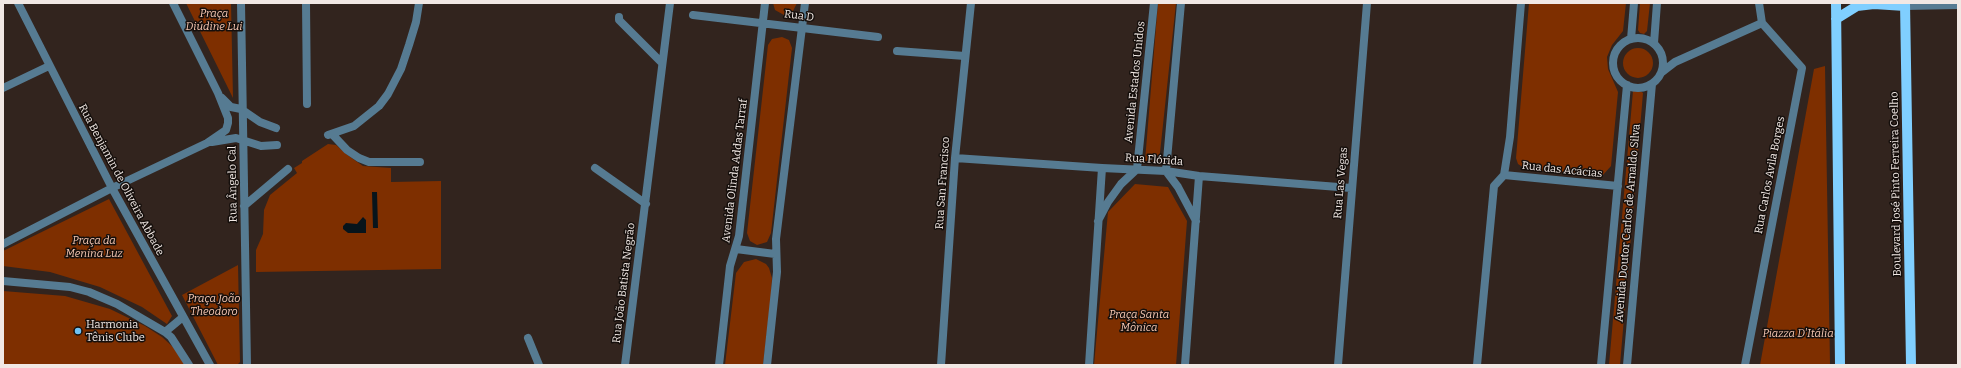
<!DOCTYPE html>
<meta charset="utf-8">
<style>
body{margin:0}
#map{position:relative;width:1961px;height:368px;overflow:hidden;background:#32241e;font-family:Bitter,serif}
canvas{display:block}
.frame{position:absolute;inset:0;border:4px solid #f1e8e4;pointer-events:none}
</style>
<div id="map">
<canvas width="1961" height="368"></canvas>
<div class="frame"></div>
</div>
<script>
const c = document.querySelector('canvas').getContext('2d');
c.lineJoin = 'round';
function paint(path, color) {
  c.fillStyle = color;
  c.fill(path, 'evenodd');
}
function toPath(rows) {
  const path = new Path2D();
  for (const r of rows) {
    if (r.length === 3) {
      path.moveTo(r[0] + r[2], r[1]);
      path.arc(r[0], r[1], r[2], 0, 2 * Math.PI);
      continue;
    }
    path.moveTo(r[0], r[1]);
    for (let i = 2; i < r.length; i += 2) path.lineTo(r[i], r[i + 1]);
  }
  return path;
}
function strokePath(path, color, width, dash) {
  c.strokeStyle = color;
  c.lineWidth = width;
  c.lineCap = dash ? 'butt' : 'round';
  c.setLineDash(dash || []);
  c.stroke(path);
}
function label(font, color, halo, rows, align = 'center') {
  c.font = font + ' Bitter,serif';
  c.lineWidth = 3;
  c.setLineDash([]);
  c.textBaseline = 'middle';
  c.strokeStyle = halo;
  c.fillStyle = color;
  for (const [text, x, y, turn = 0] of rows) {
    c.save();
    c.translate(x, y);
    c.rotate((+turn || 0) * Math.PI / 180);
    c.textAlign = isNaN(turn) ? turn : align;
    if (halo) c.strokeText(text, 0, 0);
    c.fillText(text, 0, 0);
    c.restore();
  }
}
const green = toPath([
 [186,3,231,3,233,98],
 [773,3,797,3,792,13,784,15,775,10],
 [1158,3,1176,3,1159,162,1145,161],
 [1529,3,1626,3,1623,31,1612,45,1607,57,1608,69,1618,92,1611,166,1603,175,1596,177,1526,169,1518,164,1516,158],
 [1640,3,1650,3,1647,31,1644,34,1640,33,1638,30],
 [782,37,789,40,792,48,771,233,767,242,757,245,750,241,747,233,768,45,772,39],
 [1638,63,15],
 [1825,66,1830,365,1760,365,1814,69],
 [1638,89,1643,93,1620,365,1609,365,1633,91],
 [328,144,336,145,346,154,363,166,391,168,391,182,441,181,441,269,256,272,256,250,263,234,264,210,270,195,297,173,294,168,302,163,302,161],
 [1135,184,1168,187,1187,221,1176,365,1094,365,1108,212],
 [109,199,172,316,167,324,142,307,100,287,50,272,3,266,3,251],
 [756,259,766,264,769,268,772,278,771,298,763,365,725,365,736,273,744,262],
 [238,265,240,362,237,365,218,365,182,295],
 [3,291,65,296,110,309,145,326,162,337,173,347,185,365,3,365]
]);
const water = toPath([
 [372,192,377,192,378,228,373,228],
 [363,217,366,220,366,233,348,233,343,229,343,226,346,223,357,224]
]);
const minor = toPath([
 [18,3,112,188,210,365],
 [241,3,247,365],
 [306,3,307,104],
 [1181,3,1166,171,1178,187,1196,221],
 [1905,6,1958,5],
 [693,15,878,37],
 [619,17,619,20,662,63],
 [1638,63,25],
 [1631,39,1634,3],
 [1654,43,1657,3],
 [897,51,965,56],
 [1662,72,1675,62,1762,23],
 [3,88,49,66],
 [222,98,231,107,241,109,260,122,276,128],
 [332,134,347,150,359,158,369,162,420,162],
 [328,135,354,126,379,106,388,94,401,69,409,45,416,22,419,3],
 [212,142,236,138,261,146,277,145],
 [955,158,1102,168,1166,171,1199,176,1351,188],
 [595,168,646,204],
 [1504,175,1618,186],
 [244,206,288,169],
 [1098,221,1108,202,1121,184,1137,169,1154,3],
 [3,244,112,188,207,143,226,130,228,123,228,118,218,93,173,3],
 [736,249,775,254],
 [3,281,70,287,89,292,117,304,165,332,171,337,189,365],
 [165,332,183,317],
 [528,338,539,365],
 [625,365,670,3],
 [719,365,730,266,739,236,765,3],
 [767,365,777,272,776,239,805,3],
 [941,365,955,158,971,3],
 [1089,365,1102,168],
 [1185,365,1199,176],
 [1338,365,1367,3],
 [1477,365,1494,186,1504,175,1510,137,1521,3],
 [1601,365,1627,85],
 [1627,365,1652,84],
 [1745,365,1802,68,1762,23,1759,3]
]);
const primary = toPath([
 [1836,3,1840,365],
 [1905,3,1911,365],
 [1836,19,1857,6,1874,4,1905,6]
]);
const markers = [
 [78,331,4,"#6fc2f4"]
];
const parkNames = [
 ["Praça",214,14],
 ["Diúdine Lui",214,27],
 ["Praça da",94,241],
 ["Menina Luz",94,254],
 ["Praça João",214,299],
 ["Theodoro",214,312],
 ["Praça Santa",1139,315],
 ["Mônica",1139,328],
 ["Piazza D'Itália",1798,334]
];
const streetNames = [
 ["Rua D",799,16,7],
 ["Avenida Estados Unidos",1135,82,-84],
 ["Rua Flórida",1154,160,4],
 ["Rua das Acácias",1562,170,6],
 ["Avenida Olinda Addas Tarraf",735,171,-83],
 ["Rua Carlos Avila Borges",1770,175,-79],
 ["Rua Benjamin de Oliveira Abbade",121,180,62],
 ["Rua San Francisco",943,183,-86],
 ["Rua Las Vegas",1341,183,-85],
 ["Rua Ângelo Cal",233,184,-91],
 ["Boulevard José Pinto Ferreira Coelho",1896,184,-91],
 ["Avenida Doutor Carlos de Arnaldo Silva",1628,223,-85],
 ["Rua João Batista Negrão",624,283,-83]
];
const poiNames = [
 ["Harmonia",86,325],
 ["Tênis Clube",86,338]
];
paint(green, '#7e2f00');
paint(water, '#07141b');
strokePath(minor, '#567b92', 8);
strokePath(primary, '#80cfff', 10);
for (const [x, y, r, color] of markers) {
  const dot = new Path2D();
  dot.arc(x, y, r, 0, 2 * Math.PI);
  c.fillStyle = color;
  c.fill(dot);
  strokePath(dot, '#150f0c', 1.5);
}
label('italic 11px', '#f8c9b4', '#150f0c', parkNames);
label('11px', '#f1e8e4', '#150f0c', streetNames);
label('11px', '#f1e8e4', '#150f0c', poiNames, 'left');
</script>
